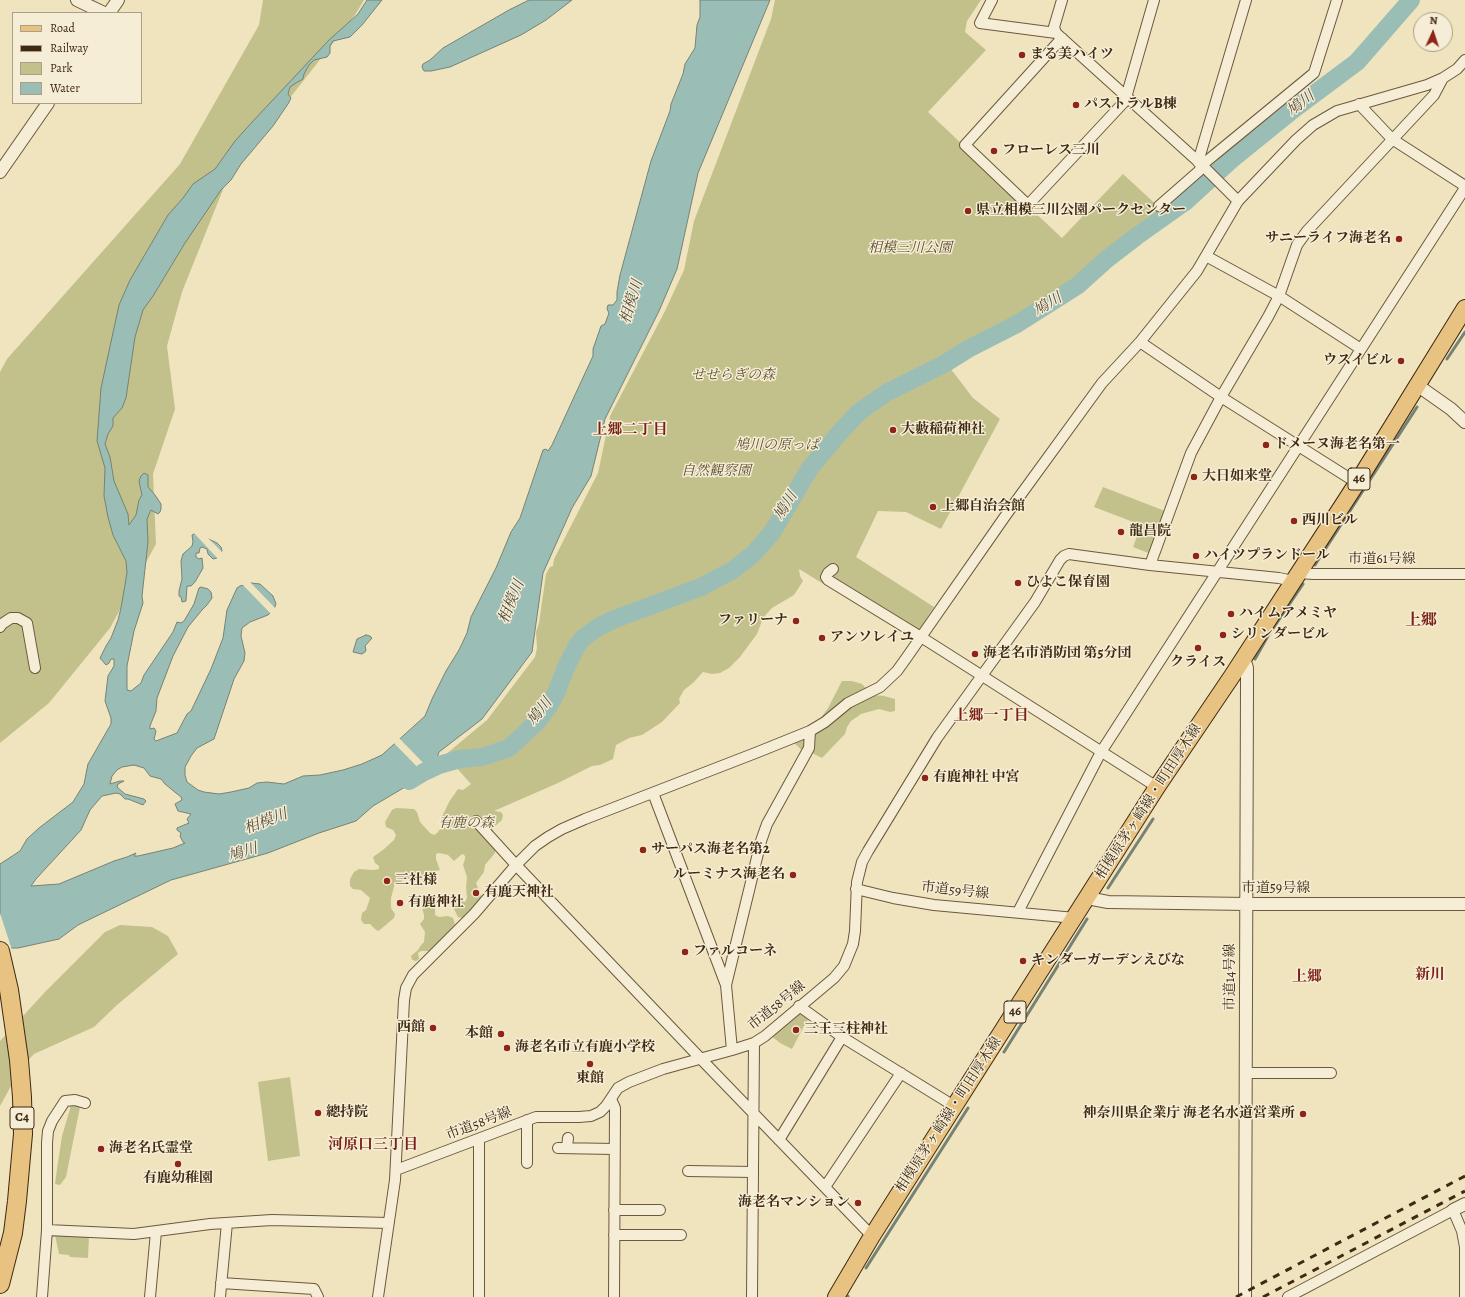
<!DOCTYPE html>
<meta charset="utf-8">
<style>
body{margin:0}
#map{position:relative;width:1465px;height:1297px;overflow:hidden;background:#f0e4bf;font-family:Alegreya,serif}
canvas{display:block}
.legend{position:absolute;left:12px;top:12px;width:130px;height:92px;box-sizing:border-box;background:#f5edd5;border:1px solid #ac9f87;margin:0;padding:5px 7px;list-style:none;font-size:12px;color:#3f2913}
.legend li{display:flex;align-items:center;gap:8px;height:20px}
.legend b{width:20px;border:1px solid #ac9f87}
.north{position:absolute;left:1413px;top:12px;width:40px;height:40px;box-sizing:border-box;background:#f5edd5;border:1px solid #ac9f87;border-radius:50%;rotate:3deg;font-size:11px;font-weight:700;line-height:16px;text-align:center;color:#3f2913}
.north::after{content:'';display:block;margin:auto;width:14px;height:18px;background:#8f2418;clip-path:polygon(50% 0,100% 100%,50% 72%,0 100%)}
</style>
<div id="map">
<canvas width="1465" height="1297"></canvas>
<ul class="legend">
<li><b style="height:5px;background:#e8c280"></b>Road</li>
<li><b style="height:5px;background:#3f2913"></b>Railway</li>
<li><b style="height:11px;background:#c2c18c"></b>Park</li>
<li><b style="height:11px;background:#9abeb5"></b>Water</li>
</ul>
<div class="north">N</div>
</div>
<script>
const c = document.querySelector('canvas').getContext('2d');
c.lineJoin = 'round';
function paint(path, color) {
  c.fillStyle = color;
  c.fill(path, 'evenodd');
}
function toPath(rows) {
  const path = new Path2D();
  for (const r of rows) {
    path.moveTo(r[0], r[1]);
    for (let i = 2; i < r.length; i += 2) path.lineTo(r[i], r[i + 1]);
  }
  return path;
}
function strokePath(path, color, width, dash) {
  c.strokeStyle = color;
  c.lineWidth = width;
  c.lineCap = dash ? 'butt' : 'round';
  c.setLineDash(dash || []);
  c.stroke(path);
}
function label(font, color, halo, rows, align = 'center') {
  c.font = font + ' Alegreya,"Noto Serif JP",serif';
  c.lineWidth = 3;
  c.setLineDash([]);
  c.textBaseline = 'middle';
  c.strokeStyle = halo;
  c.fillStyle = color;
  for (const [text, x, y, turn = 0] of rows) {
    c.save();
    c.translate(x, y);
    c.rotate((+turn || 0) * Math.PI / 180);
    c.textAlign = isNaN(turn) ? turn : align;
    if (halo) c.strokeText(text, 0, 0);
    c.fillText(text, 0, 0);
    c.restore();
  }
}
const green = toPath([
 [263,0,364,0,355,15,293,94,238,152,182,292,167,346,175,409,153,474,156,544,110,628,49,703,0,743,0,372,7,359,180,164,259,25],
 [775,0,981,0,967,21,965,32,986,50,928,112,1062,238,1123,174,1161,209,1070,284,1014,321,944,360,973,398,1000,419,941,529,906,512,878,511,856,557,934,607,913,639,799,569,800,576,803,581,794,595,772,608,763,618,757,634,740,657,729,668,720,673,712,674,703,672,693,683,684,690,679,699,680,703,662,722,642,735,629,738,616,745,613,759,600,765,592,766,558,783,494,811,501,812,503,815,502,820,494,827,486,837,490,844,495,847,495,853,485,865,484,872,476,883,482,898,476,906,468,912,466,916,463,918,458,917,453,907,458,900,465,902,467,898,466,887,467,877,463,865,465,859,465,856,463,854,461,855,454,861,448,855,439,853,436,854,436,859,440,870,429,872,428,878,426,879,415,880,404,878,401,882,395,883,391,898,391,908,395,914,394,918,381,929,378,931,375,929,370,924,364,924,361,920,362,913,366,910,370,898,361,890,353,889,350,886,350,879,354,872,359,869,374,870,379,869,379,866,375,863,373,857,384,849,394,840,396,835,393,830,386,827,385,822,392,810,396,808,414,809,417,812,420,822,430,833,434,835,437,833,441,828,441,819,449,802,458,789,463,790,471,784,445,755,487,720,535,657,537,648,536,632,539,623,546,574,550,567,553,566,554,559,598,473,610,416,665,311,684,270,694,221,771,19],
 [1103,487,1165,511,1151,554,1133,547,1141,525,1094,507],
 [842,681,852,681,862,684,872,695,884,696,895,699,895,711,890,712,879,709,861,714,851,721,847,727,845,734,822,758,812,753,804,752,794,743,806,739,828,708],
 [427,902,433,903,435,907,435,915,439,917,448,916,453,918,455,924,448,933,429,951,421,951,418,953,419,959,416,961,412,960,411,956,418,950,421,945,424,942,425,932,420,924,424,919,424,915,422,908,425,903],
 [120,925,152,927,168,936,178,954,117,1005,94,1027,34,1054,21,1068,0,1106,0,1041,45,992,105,932],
 [799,1013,804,1015,808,1020,804,1026,792,1049,780,1043,770,1035],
 [290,1077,300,1156,268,1161,258,1082],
 [72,1102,79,1105,80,1107,66,1177,60,1185,55,1184,57,1169,62,1136],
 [55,1235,89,1236,88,1258,70,1257,69,1255,59,1254]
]);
const water = toPath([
 [367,0,382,0,362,25,350,37,333,41,330,46,330,53,327,57,314,60,309,65,304,74,303,79,296,83,290,87,288,94,291,98,288,104,273,126,241,164,231,180,221,190,185,243,153,296,143,310,135,337,126,398,122,408,113,418,113,426,108,434,105,444,110,457,114,481,128,514,129,525,136,515,139,500,142,495,139,481,141,476,144,473,148,475,148,487,155,495,161,504,161,509,160,512,158,514,151,510,147,519,148,542,142,596,143,603,134,631,127,666,127,690,131,691,141,683,144,675,173,632,177,622,181,623,184,621,194,604,199,588,201,587,208,589,211,592,212,598,207,605,202,610,188,627,173,656,157,698,156,711,150,726,150,729,154,728,156,731,154,739,156,741,177,733,187,714,191,711,211,669,223,638,227,610,237,588,240,586,251,583,260,584,273,596,276,604,274,609,268,615,250,622,242,628,241,636,245,653,244,661,234,679,214,739,197,748,191,756,185,767,185,775,187,782,198,790,204,792,219,794,231,792,249,788,257,783,267,782,284,784,303,776,320,775,343,770,362,764,382,755,425,716,432,699,446,671,459,650,467,633,471,617,496,568,511,532,520,518,543,450,546,449,548,451,552,445,574,397,593,356,593,349,601,326,605,324,609,313,607,309,608,305,613,305,617,300,617,292,620,275,651,161,670,111,671,104,683,74,685,64,695,48,697,25,700,17,700,0,770,0,698,173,677,269,659,311,605,419,591,476,572,508,543,573,532,652,482,719,439,752,435,764,422,777,373,806,356,821,319,833,268,853,171,880,78,925,59,939,18,948,12,948,0,955,0,864,20,851,27,839,39,828,73,802,84,784,88,764,111,724,111,718,105,701,108,676,114,666,114,659,111,659,109,663,106,665,100,658,106,646,111,638,118,620,121,608,127,573,126,561,113,535,108,517,104,496,105,468,97,441,101,388,119,305,130,280,168,215,183,198,193,184,215,169,235,141,254,120,329,40,358,14,367,0],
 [134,765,144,768,150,776,161,779,165,784,181,797,182,800,175,804,178,811,191,814,187,819,189,823,177,828,177,830,181,833,180,836,183,842,185,843,173,848,138,856,134,856,136,853,127,857,114,861,59,884,31,886,36,879,81,830,90,810,102,796,116,793,120,794,125,799,128,799,143,805,146,801,144,799,125,794,117,787,118,784,124,781,120,781,110,784,112,776,117,770,122,767,134,765],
 [529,0,572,0,546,20,521,35,450,67,431,71,424,71,422,67,423,64,430,60,443,48,509,10,529,0],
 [196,533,217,543,221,547,222,551,217,558,213,559,208,554,207,549,202,547,200,548,199,553,196,553,196,557,199,559,202,558,203,568,195,582,191,586,187,586,186,601,182,602,181,597,179,596,179,591,182,579,181,561,183,554,192,546,193,542,192,535,196,533],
 [366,635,370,636,372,638,365,646,366,650,365,652,362,654,353,652,357,639,366,635]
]);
const pier = toPath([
 [196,531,205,535,223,553,219,560,193,532],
 [249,581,276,609,272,615,241,583],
 [399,738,431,771,426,776,393,742],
 [0,913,12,950,0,957]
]);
const stream = toPath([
 [1447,359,1465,332],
 [1315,565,1417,407],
 [1255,659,1268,636,1303,584],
 [1108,888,1153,819],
 [1004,1052,1087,919],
 [866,1268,968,1108],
 [848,1297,848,1296]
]);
const river = toPath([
 [409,781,424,772,439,765,460,759,482,757,509,748,538,721,549,706,556,693,567,665,578,644,582,639,598,627,615,619,701,587,733,570,752,555,763,543,773,531,810,468,842,430,859,412,886,393,944,364,968,349,1017,324,1077,286,1107,259,1137,236,1185,202,1231,160,1294,109,1357,62,1411,0]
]);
const minor = toPath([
 [992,0,980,23,1056,33],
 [1062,0,1054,27,1056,33,1202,165,1238,201],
 [1062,38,965,145,1028,205,1125,101,1154,0],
 [1359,104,1392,139,1465,186],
 [1198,162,1246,0],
 [1159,206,1199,171,1202,165,1314,73,1337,0],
 [1206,256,1279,296,1361,349],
 [1140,342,1221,397,1357,483],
 [1150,565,1191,453,1221,397,1268,317,1279,296,1297,245,1307,231,1434,95,1443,78],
 [833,569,828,573,826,577,828,580,921,637,1157,787],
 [1299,573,1313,574,1465,574],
 [0,627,2,624,11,618,18,618,27,623,35,668],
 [653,793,726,985,732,1050],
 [476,821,516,865,701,1059,872,1236],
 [856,889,893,898,934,905,1075,918],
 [1018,912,1101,752,1465,188],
 [726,985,761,841,767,824,809,748,810,731],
 [799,1006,842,1037,954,1106],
 [1246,1073,1331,1073],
 [611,1099,615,1108,614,1297],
 [479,1139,479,1297],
 [779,1140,842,1037],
 [558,1148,614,1149],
 [567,1148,568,1138],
 [527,1163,527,1120],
 [396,1170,536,1117,579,1117,591,1116,600,1112,606,1106,618,1088,629,1082,663,1069,732,1050,754,1043,765,1036,834,978,844,966,853,944,855,931,857,882,862,862,868,851,937,738,1035,602,1060,560,1064,556,1069,554,1076,555,1150,565,1279,578,1293,581],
 [688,1171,753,1172],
 [825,1187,901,1073],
 [614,1210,660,1210],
 [47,1230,134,1234,210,1224,272,1220,388,1223],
 [614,1235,681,1235],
 [221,1283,314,1289,318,1297],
 [42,1297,47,1230,47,1143,48,1131,52,1121,65,1101,75,1100,85,1103],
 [150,1297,156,1232],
 [220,1297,227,1223],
 [378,1297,395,1180,404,1000,406,988,413,975,474,914,516,865,535,846,548,837,562,829,585,819,758,752,810,731,825,722,848,703,880,687,897,671,907,657,1006,515,1102,383,1140,342,1197,271,1238,201,1296,140,1313,125,1337,111,1427,85,1443,78,1457,69,1465,60],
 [752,1297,754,1043],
 [1288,1297,1453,1210,1462,1231,1465,1247],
 [1465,1297,1465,1249]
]);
const tertiary = toPath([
 [77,0,104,13],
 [109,13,118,0],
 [0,172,48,103],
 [1417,385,1451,409,1465,422],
 [1244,658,1247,668,1247,685,1245,1297],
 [1087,898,1108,902,1247,904,1465,904],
 [1453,1210,1465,1204]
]);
const primary = toPath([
 [836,1297,872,1236,1157,787,1232,676,1357,483,1465,308]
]);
const motorway = toPath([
 [0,951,9,990,19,1060,22,1097,23,1134,17,1201,13,1233,0,1284]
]);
const rail = toPath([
 [1236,1297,1465,1176],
 [1263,1297,1465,1191]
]);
const markers = [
 [1022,55,4,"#8f2418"],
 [1076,105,4,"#8f2418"],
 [994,151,4,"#8f2418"],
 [968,211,4,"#8f2418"],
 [1399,239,4,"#8f2418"],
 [1401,361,4,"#8f2418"],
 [893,430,4,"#8f2418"],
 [1266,445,4,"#8f2418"],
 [1194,477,4,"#8f2418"],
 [933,507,4,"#8f2418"],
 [1294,521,4,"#8f2418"],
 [1121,532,4,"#8f2418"],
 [1196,556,4,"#8f2418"],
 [1018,583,4,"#8f2418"],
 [1231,614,4,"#8f2418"],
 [796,621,4,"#8f2418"],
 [1223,635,4,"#8f2418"],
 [822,638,4,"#8f2418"],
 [1198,648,4,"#8f2418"],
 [975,654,4,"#8f2418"],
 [925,778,4,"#8f2418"],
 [643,850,4,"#8f2418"],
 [793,875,4,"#8f2418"],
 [387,881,4,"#8f2418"],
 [476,893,4,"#8f2418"],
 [400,903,4,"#8f2418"],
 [685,952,4,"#8f2418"],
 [1023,961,4,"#8f2418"],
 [433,1028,4,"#8f2418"],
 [796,1030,4,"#8f2418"],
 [501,1034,4,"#8f2418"],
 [507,1048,4,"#8f2418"],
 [590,1064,4,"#8f2418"],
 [318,1113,4,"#8f2418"],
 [1303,1114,4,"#8f2418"],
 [101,1149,4,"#8f2418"],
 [178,1164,4,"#8f2418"],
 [858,1203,4,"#8f2418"]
];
const shields = [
 [1359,479,22],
 [1015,1012,22],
 [22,1118,24]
];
const shieldNames = [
 ["46",1359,479],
 ["46",1015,1012],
 ["C4",22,1118]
];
const poiNames = [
 ["まる美ハイツ",1030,55],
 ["パストラルB棟",1084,105],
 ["フローレス三川",1002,151],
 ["県立相模三川公園パークセンター",976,211],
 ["サニーライフ海老名",1391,239,"right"],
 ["ウスイビル",1393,361,"right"],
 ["大藪稲荷神社",901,430],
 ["ドメーヌ海老名第一",1274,445],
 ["大日如来堂",1202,477],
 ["上郷自治会館",941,507],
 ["西川ビル",1302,521],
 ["龍昌院",1129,532],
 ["ハイツプランドール",1204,556],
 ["ひよこ保育園",1026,583],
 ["ハイムアメミヤ",1239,614],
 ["ファリーナ",788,621,"right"],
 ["シリンダービル",1231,635],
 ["アンソレイユ",830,638],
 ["海老名市消防団 第5分団",983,654],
 ["クライス",1198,663,"center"],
 ["有鹿神社 中宮",933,778],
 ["サーパス海老名第2",651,850],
 ["ルーミナス海老名",785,875,"right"],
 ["三社様",395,881],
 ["有鹿天神社",484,893],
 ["有鹿神社",408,903],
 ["ファルコーネ",693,952],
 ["キンダーガーデンえびな",1031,961],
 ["西館",425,1028,"right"],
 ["三王三柱神社",804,1030],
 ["本館",493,1034,"right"],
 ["海老名市立有鹿小学校",515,1048],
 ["東館",590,1079,"center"],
 ["總持院",326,1113],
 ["神奈川県企業庁 海老名水道営業所",1295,1114,"right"],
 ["海老名氏霊堂",109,1149],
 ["有鹿幼稚園",178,1179,"center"],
 ["海老名マンション",850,1203,"right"]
];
const parkNames = [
 ["相模三川公園",910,249],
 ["せせらぎの森",733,376],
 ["鳩川の原っぱ",777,446],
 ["自然観察園",716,472],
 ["有鹿の森",466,824]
];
const streetNames = [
 ["市道61号線",1382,560],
 ["相模原茅ヶ崎線・町田厚木線",1149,802,-57],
 ["市道59号線",1276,889],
 ["市道59号線",955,891,6],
 ["市道14号線",1231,977,-90],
 ["市道58号線",777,1006,-39],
 ["相模原茅ヶ崎線・町田厚木線",949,1115,-57],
 ["市道58号線",479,1124,-21]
];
const waterNames = [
 ["鳩川",1301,104,-38],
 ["相模川",632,302,-73],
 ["鳩川",1048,305,-32],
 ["鳩川",786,506,-58],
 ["相模川",512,602,-68],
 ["鳩川",540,712,-52],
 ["相模川",266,822,-21],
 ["鳩川",243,853,-17]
];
const neighbourhoodNames = [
 ["上郷二丁目",630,430],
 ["上郷一丁目",991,716],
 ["新川",1430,975],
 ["上郷",1307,977],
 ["河原口三丁目",373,1145]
];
const quarterNames = [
 ["上郷",1421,621]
];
paint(green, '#c2c18c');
paint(water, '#9abeb5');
strokePath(water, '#768274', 1);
paint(pier, '#f0e4bf');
strokePath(stream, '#768274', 3);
strokePath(river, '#9abeb5', 18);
strokePath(minor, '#6b583e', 12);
strokePath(tertiary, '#6b583e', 14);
strokePath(primary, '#3f2913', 18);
strokePath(motorway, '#3f2913', 20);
strokePath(minor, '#f5edd5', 10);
strokePath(tertiary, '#f5edd5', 12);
strokePath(primary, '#e8c280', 16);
strokePath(motorway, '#e8c280', 18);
strokePath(rail, '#3f2913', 3, [7, 7]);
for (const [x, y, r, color] of markers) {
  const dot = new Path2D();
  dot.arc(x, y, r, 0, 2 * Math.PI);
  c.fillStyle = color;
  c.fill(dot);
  strokePath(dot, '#f5edd5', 1.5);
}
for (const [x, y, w] of shields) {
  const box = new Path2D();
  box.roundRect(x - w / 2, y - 11, w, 22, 3);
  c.fillStyle = '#f5edd5';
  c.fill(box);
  strokePath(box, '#3f2913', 1);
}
label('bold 13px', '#3f2913', null, shieldNames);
label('bold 14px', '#3f2913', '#f5edd5', poiNames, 'left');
label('italic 14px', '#604f31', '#f5edd5', parkNames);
label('14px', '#3f2913', '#f5edd5', streetNames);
label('italic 15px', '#564e3c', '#f5edd5', waterNames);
label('bold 15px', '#7a1f14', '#f5edd5', neighbourhoodNames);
label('bold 16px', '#7a1f14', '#f5edd5', quarterNames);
</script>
